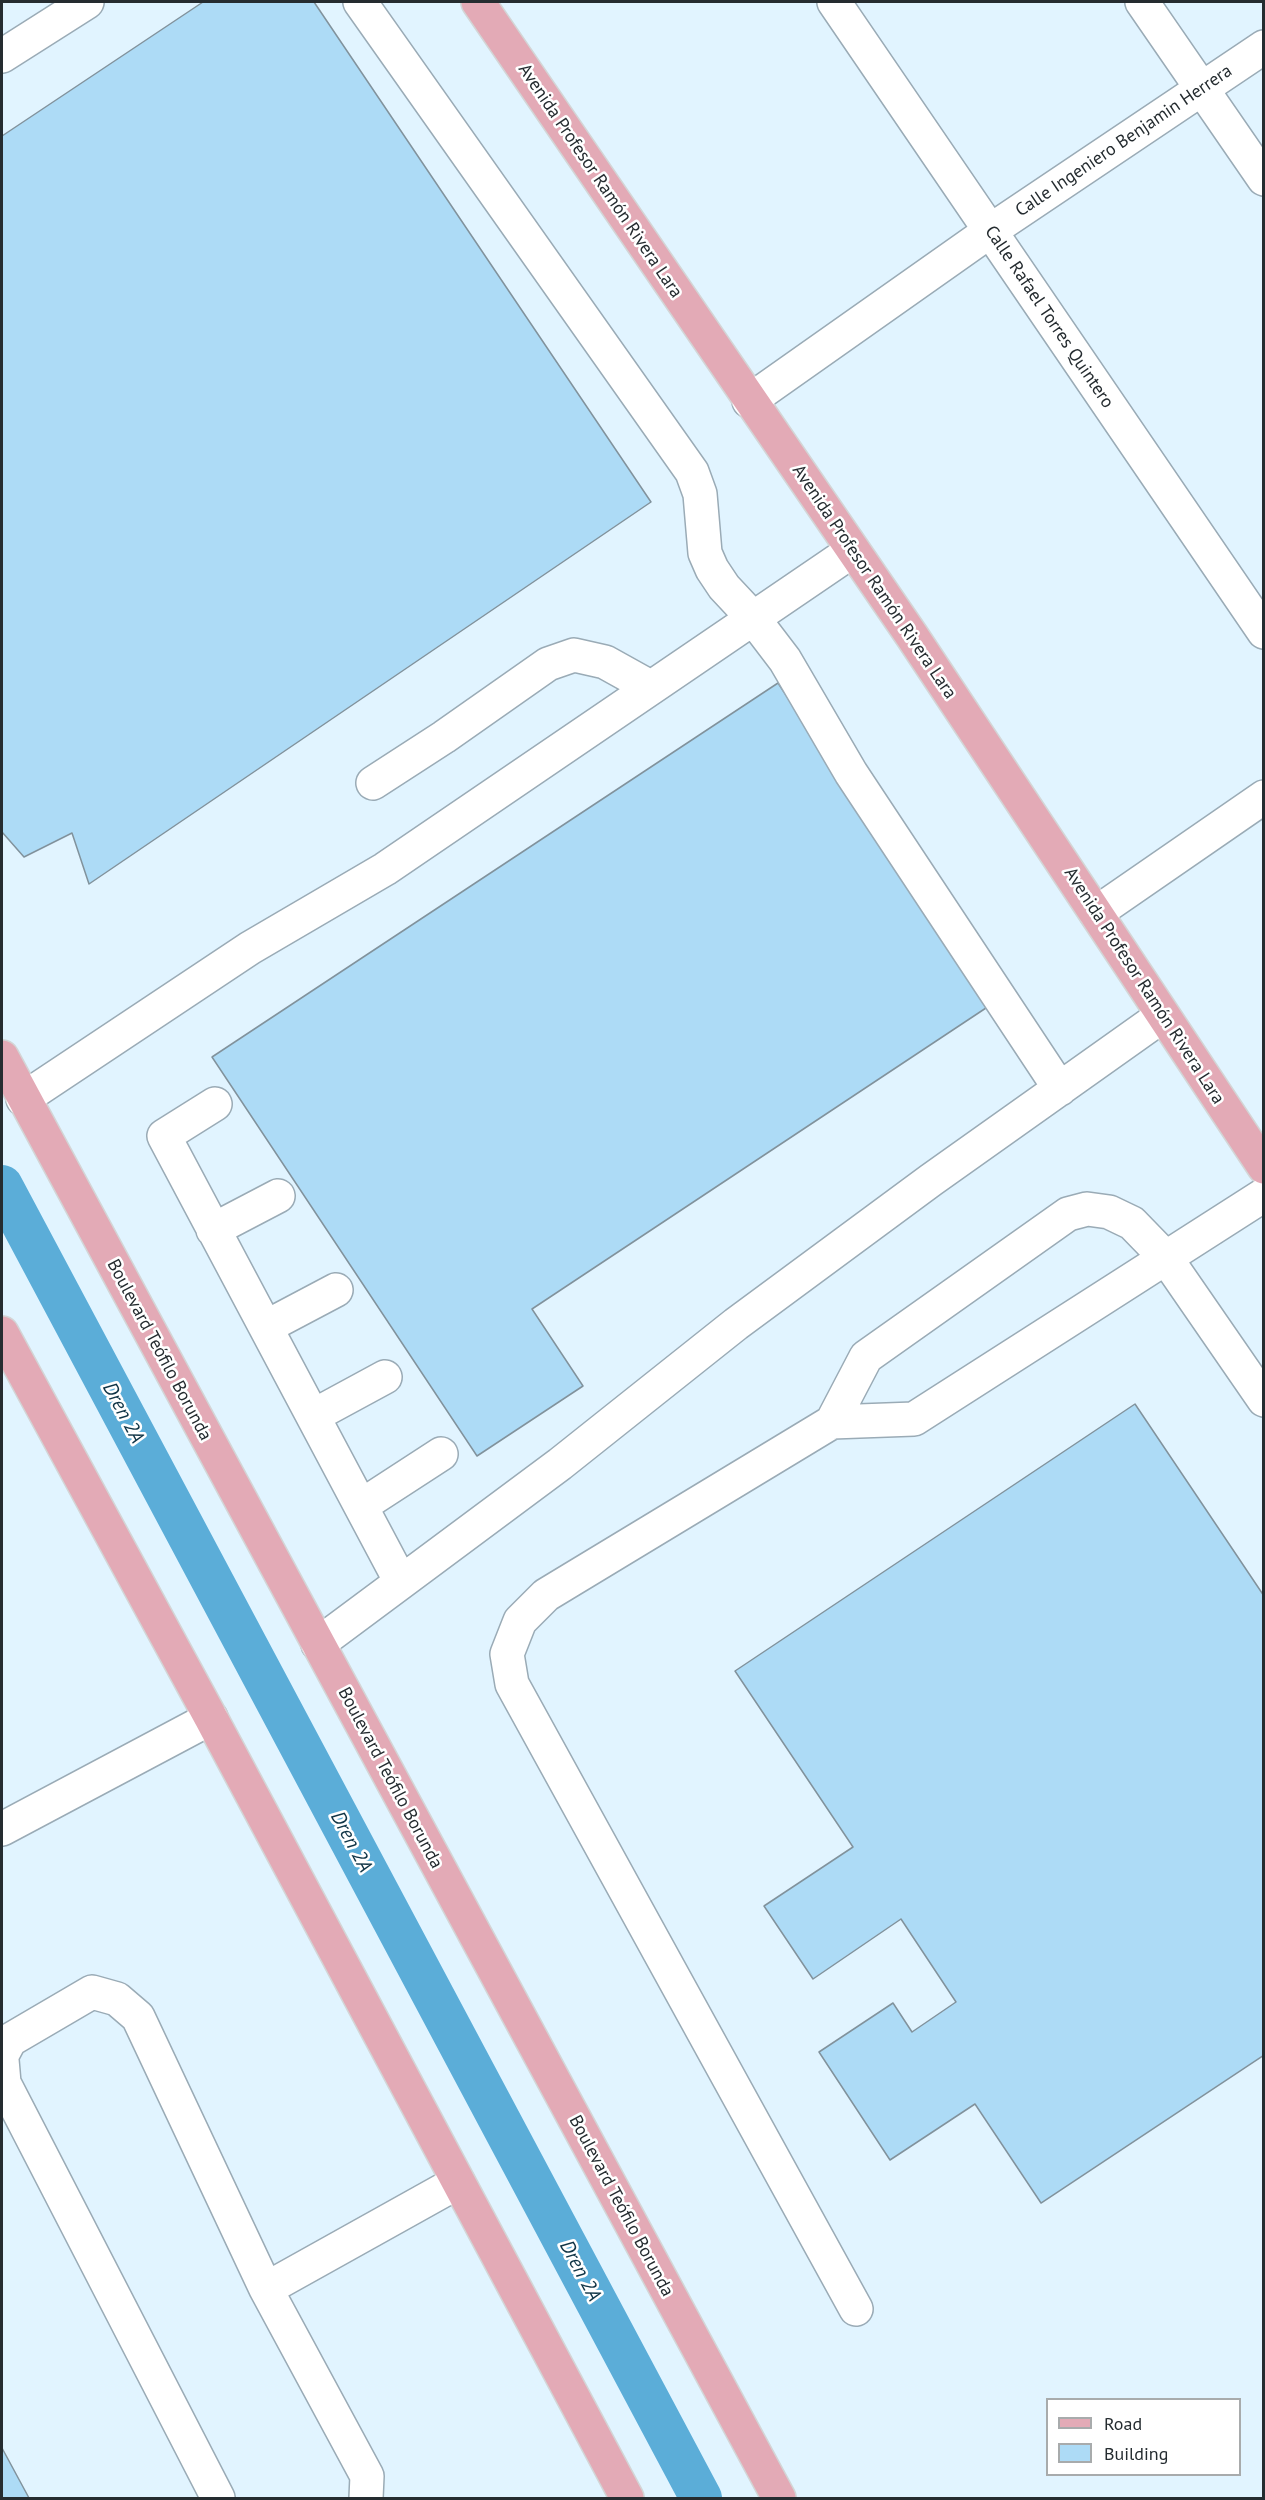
<!DOCTYPE html>
<meta charset="utf-8">
<style>
body{margin:0}
#map{position:relative;width:1265px;height:2500px;overflow:hidden;background:#e1f4ff;font-family:"PT Sans",sans-serif}
canvas{display:block}
.frame{position:absolute;inset:0;border:3px solid #252c30;pointer-events:none}
.legend{position:absolute;left:1046px;top:2398px;width:195px;height:78px;box-sizing:border-box;background:#fff;border:2px solid #a8abac;margin:0;padding:8px 10px;list-style:none;font-size:18px;color:#252c30}
.legend li{display:flex;align-items:center;gap:12px;height:30px}
.legend b{width:30px;border:2px solid #a8abac}
</style>
<div id="map">
<canvas width="1265" height="2500"></canvas>
<div class="frame"></div>
<ul class="legend">
<li><b style="height:8px;background:#e3aab6"></b>Road</li>
<li><b style="height:16px;background:#addbf6"></b>Building</li>
</ul>
</div>
<script>
const c = document.querySelector('canvas').getContext('2d');
c.lineJoin = 'round';
function toPath(rows) {
  const path = new Path2D();
  for (const r of rows) {
    path.moveTo(r[0], r[1]);
    for (let i = 2; i < r.length; i += 2) path.lineTo(r[i], r[i + 1]);
  }
  return path;
}
function strokePath(path, color, width, dash) {
  c.strokeStyle = color;
  c.lineWidth = width;
  c.lineCap = dash ? 'butt' : 'round';
  c.setLineDash(dash || []);
  c.stroke(path);
}
function paint(path, color) {
  c.fillStyle = color;
  c.fill(path, 'evenodd');
}
function label(font, color, halo, rows, align = 'center') {
  c.font = font + ' "PT Sans",sans-serif';
  c.lineWidth = 5;
  c.setLineDash([]);
  c.textBaseline = 'middle';
  c.strokeStyle = halo;
  c.fillStyle = color;
  for (const [text, x, y, turn = 0] of rows) {
    c.save();
    c.translate(x, y);
    c.rotate((+turn || 0) * Math.PI / 180);
    c.textAlign = isNaN(turn) ? turn : align;
    if (halo) c.strokeText(text, 0, 0);
    c.fillText(text, 0, 0);
    c.restore();
  }
}
const canal = toPath([
 [2,1186,701,2498]
]);
const building = toPath([
 [203,2,314,2,651,502,89,884,72,833,24,857,2,832,2,136,203,2],
 [778,683,992,1004,532,1309,583,1386,477,1456,212,1057,778,683],
 [1135,1404,1264,1596,1264,2055,1041,2203,975,2104,890,2160,819,2052,893,2003,912,2032,956,2002,901,1919,813,1979,764,1906,853,1847,735,1671,1135,1404],
 [2,2448,29,2498,2,2498,2,2448]
]);
const minor = toPath([
 [360,2,692,472,700,494,705,553,712,569,724,587,753,618,785,660,851,773,1060,1089],
 [834,2,1264,632],
 [1142,2,1264,179],
 [2,56,87,2],
 [749,401,990,231,1264,47],
 [373,783,444,737,548,664,574,655,605,662,650,687],
 [1096,913,1264,797],
 [23,1099,250,948,385,869,852,551],
 [215,1104,164,1136,401,1582],
 [213,1230,278,1196],
 [266,1327,336,1290],
 [313,1416,385,1377],
 [832,1422,866,1357,1068,1214,1087,1209,1109,1212,1132,1223,1166,1258,1264,1400],
 [361,1506,441,1454],
 [318,1644,560,1464,736,1324,931,1180,1162,1016],
 [2,1829,211,1718],
 [2,2055,10,2040,92,1992,117,1999,138,2017,266,2289,458,2182],
 [2,2060,4,2083,218,2498],
 [266,2289,367,2476,366,2498],
 [856,2309,512,1684,507,1654,520,1621,546,1595,832,1422,914,1419,1264,1195]
]);
const major = toPath([
 [478,2,912,636,1264,1167],
 [2,1057,779,2498],
 [2,1333,211,1718,627,2498]
]);
const streetNames = [
 ["Calle Ingeniero Benjamin Herrera",1124,141,-34],
 ["Avenida Profesor Ramón Rivera Lara",600,181,56],
 ["Calle Rafael Torres Quintero",1049,317,56],
 ["Avenida Profesor Ramón Rivera Lara",874,582,56],
 ["Avenida Profesor Ramón Rivera Lara",1144,986,57],
 ["Boulevard Teófilo Borunda",159,1350,62],
 ["Boulevard Teófilo Borunda",390,1778,62],
 ["Boulevard Teófilo Borunda",621,2206,62]
];
const waterNames = [
 ["Dren 2A",123,1413,62],
 ["Dren 2A",351,1842,62],
 ["Dren 2A",580,2271,62]
];
strokePath(canal, '#5badd8', 42);
paint(building, '#addbf6');
strokePath(building, '#81929c', 1.5);
strokePath(minor, '#9aabb6', 36);
strokePath(major, '#d3d5d6', 36);
strokePath(minor, '#fff', 33);
strokePath(major, '#e3aab6', 33);
label('18px', '#252c30', '#fff', streetNames);
label('italic 20px', '#0f3446', '#fff', waterNames);
</script>
